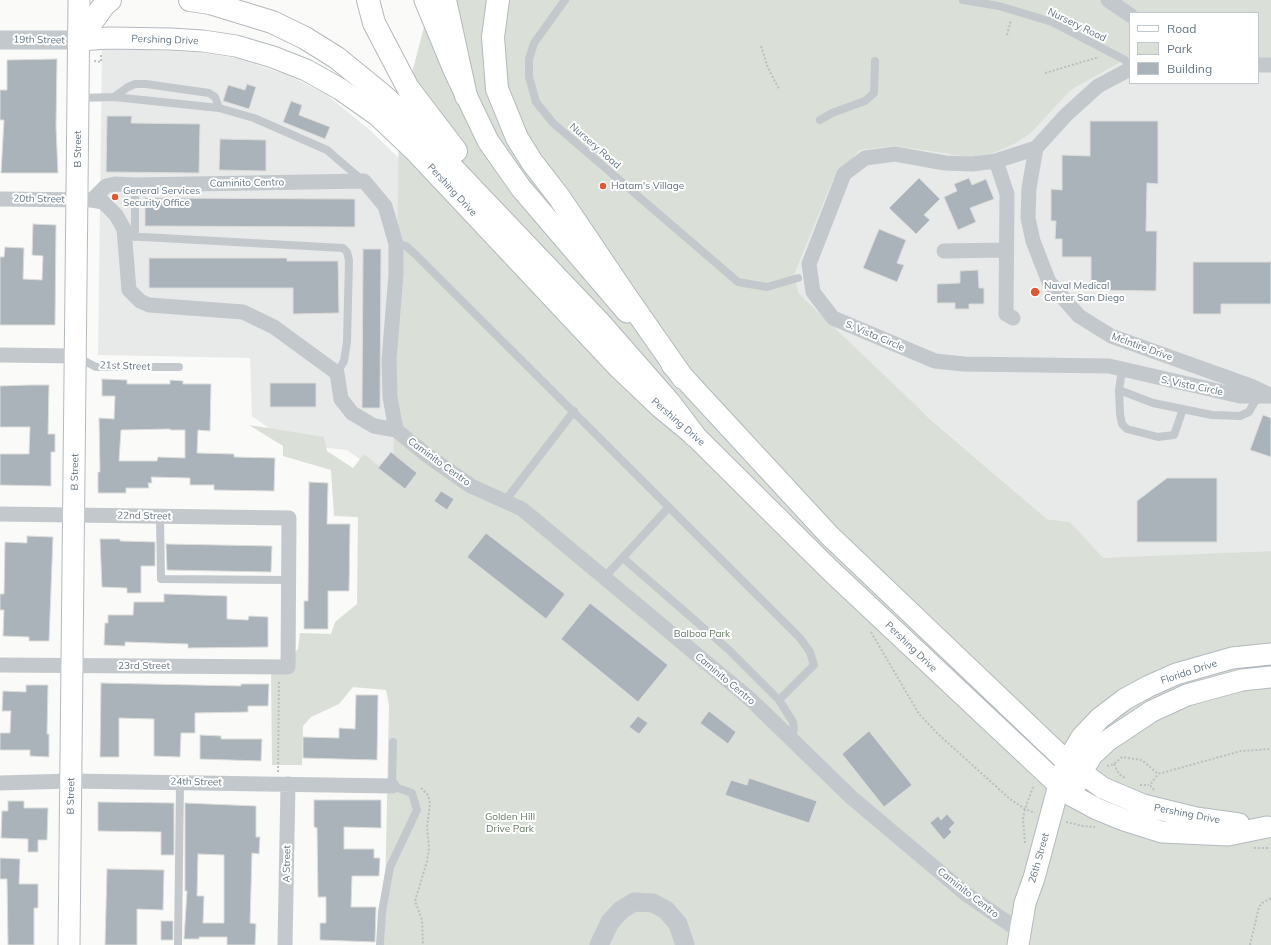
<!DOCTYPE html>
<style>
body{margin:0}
#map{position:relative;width:1271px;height:945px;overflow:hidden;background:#fafaf8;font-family:Mulish,sans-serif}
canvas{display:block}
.legend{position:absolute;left:1129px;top:12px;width:130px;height:72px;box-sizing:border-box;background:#fff;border:1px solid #c1c8cd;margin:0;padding:5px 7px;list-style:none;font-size:12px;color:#657683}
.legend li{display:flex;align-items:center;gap:8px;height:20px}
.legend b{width:20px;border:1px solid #c1c8cd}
</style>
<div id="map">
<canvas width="1271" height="945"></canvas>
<ul class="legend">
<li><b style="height:5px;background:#fff"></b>Road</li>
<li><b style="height:11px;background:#dadfd7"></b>Park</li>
<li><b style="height:11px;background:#aab3b9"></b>Building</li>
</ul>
</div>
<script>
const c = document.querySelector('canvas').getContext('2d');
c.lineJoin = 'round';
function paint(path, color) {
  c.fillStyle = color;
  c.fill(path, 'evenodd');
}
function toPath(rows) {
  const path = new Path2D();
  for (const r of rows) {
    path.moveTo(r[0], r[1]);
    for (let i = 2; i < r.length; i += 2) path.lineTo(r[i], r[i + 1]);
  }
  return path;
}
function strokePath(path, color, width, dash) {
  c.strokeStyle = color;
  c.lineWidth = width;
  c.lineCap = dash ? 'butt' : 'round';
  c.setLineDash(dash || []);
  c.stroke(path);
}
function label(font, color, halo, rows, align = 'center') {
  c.font = font + ' Mulish,sans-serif';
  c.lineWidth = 4;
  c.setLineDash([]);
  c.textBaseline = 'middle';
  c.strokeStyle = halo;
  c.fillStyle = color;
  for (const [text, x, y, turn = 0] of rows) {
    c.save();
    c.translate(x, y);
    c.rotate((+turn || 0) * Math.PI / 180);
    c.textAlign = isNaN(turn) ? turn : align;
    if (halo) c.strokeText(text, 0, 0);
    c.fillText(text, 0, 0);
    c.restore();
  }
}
const built = toPath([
 [102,48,197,52,236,58,290,76,327,95,370,130,419,178,406,493,347,450,291,444,252,416,250,358,98,355],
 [1130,57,1130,83,1258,83,1258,58,1271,58,1271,551,1101,559,1070,522,1047,519,803,309,794,275,833,180,860,150,895,146,969,157,1031,133,1071,90]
]);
const green = toPath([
 [431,0,1271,0,1271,58,1258,58,1258,13,1130,13,1130,57,1071,90,1031,133,1014,144,993,153,969,157,895,146,860,150,833,180,794,275,799,294,929,418,1047,519,1070,522,1103,558,1271,551,1271,945,384,945,389,705,386,690,353,687,339,704,311,717,303,726,302,765,272,765,271,670,283,664,298,649,300,633,331,634,335,622,357,604,358,517,334,516,331,470,283,456,283,446,249,425,324,437,327,451,353,468,364,454,393,478,399,123]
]);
const building = toPath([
 [57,59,56,127,58,173,1,173,4,120,0,120,0,90,7,90,7,60,57,59],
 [247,84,256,87,249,109,223,101,228,85,245,90,247,84],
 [291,101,302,105,299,115,330,127,325,139,283,122,291,101],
 [107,116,132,116,131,123,200,124,199,173,106,172,107,116],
 [1090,121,1158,121,1158,184,1147,183,1146,231,1157,231,1156,291,1091,290,1091,257,1062,257,1062,239,1055,239,1056,221,1051,221,1051,189,1062,190,1062,155,1090,156,1090,121],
 [220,139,266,140,266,171,219,170,220,139],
 [919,178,940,199,924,215,930,220,916,234,889,208,919,178],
 [969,178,972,185,986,179,994,199,970,208,976,222,958,230,944,197,957,191,954,184,969,178],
 [145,198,355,199,355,227,145,226,145,198],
 [33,224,56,225,55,325,0,325,0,257,4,257,5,247,24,248,23,279,42,280,43,256,32,255,33,224],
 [879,229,906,240,897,263,904,265,897,282,863,268,879,229],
 [363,249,381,249,380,408,362,408,363,249],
 [149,258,287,258,287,261,338,261,339,313,293,314,293,288,149,288,149,258],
 [1193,262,1271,262,1271,304,1221,304,1221,314,1193,314,1193,262],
 [978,270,979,288,984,288,984,304,969,304,969,309,955,309,955,303,937,303,937,284,960,283,960,271,978,270],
 [102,379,127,380,127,384,170,384,170,380,183,381,183,384,211,384,210,431,198,430,197,453,234,454,234,457,275,458,274,491,214,490,214,485,190,485,190,478,151,477,152,483,148,483,149,488,126,488,126,493,98,493,98,472,100,472,99,418,114,419,115,396,102,396,102,379],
 [170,429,170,430,185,430,185,458,158,457,157,461,119,461,121,430,170,429],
 [270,383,316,383,316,407,270,407,270,383],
 [29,385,49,385,48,434,55,434,55,452,51,452,51,486,0,485,0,454,29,454,30,427,0,427,0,386,29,385],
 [1263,415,1271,418,1271,457,1250,450,1263,415],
 [391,452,417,473,405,489,378,468,391,452],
 [1167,478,1217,478,1217,542,1137,542,1137,501,1167,478],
 [309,482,328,483,327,524,350,524,349,591,328,591,328,629,304,629,304,601,308,601,309,482],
 [441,491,454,499,447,510,434,501,441,491],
 [486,533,565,594,546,619,467,557,486,533],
 [27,536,53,537,49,641,29,641,29,637,3,636,4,610,0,610,0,594,4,594,5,542,27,543,27,536],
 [100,539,120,539,120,541,155,542,155,566,141,566,141,593,127,593,127,588,102,587,100,539],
 [166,544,272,546,271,572,167,570,166,544],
 [164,594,227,596,227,619,248,620,249,616,268,617,268,647,188,648,188,644,125,642,125,646,104,645,105,623,108,623,108,615,133,615,134,602,164,602,164,594],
 [590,603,668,665,638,702,561,639,590,603],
 [101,683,241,686,241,684,269,684,268,706,248,706,248,712,195,713,195,733,181,733,180,757,154,756,154,719,119,718,119,757,100,757,101,683],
 [26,685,48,685,47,734,49,734,49,757,30,756,30,750,0,750,0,733,10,733,11,711,2,711,3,691,26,692,26,685],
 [356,695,378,695,377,760,303,758,303,737,339,738,339,728,355,729,356,695],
 [709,711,736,732,728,744,700,723,709,711],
 [638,716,648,723,639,734,629,727,638,716],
 [869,731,912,785,884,807,842,754,869,731],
 [200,735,221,736,221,739,262,739,261,761,200,759,200,735],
 [749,778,817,801,809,823,725,795,731,780,747,785,749,778],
 [314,800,381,800,381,828,344,827,344,849,374,849,374,858,380,858,379,876,352,876,351,907,376,907,375,942,320,940,320,923,326,923,326,897,318,897,317,828,314,827,314,800],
 [8,801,24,801,24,808,48,808,47,840,38,840,38,852,28,852,28,839,1,838,2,811,8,811,8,801],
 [98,802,174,803,174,855,161,855,161,832,98,831,98,802],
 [185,803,256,806,256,837,260,837,259,854,252,853,250,923,256,924,255,945,227,945,227,937,199,937,199,939,184,939,187,891,185,891,185,803],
 [198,854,224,855,224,923,203,923,204,896,197,896,198,854],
 [947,814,955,823,949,829,952,832,944,840,930,823,938,816,941,820,947,814],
 [0,858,20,859,19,884,38,884,38,908,34,908,34,945,8,945,7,879,0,879,0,858],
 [107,869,164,870,163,910,137,909,137,945,105,945,107,869],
 [161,921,173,921,173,940,161,940,161,921]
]);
const path = toPath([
 [1007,35,1011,20],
 [761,46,768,68,779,89],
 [94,61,101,62,101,55],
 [1045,73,1099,57],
 [871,632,919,714,938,734,1010,799,1025,809,1035,813],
 [1114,764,1119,774,1125,778],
 [1107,766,1114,764,1122,757,1142,760,1158,774,1241,751,1271,749],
 [278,772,279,680],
 [1140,785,1149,785],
 [421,788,428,795,430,804,427,827,429,848,427,861,415,901,422,920,423,945],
 [1154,790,1150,785,1158,774],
 [1066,822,1083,826,1095,827],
 [1025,843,1023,819,1025,809,1033,787],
 [1254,848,1271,848],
 [1250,945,1259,907,1262,903,1271,898]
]);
const service = toPath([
 [565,0,534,43,529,59,529,77,536,102,553,123,738,282,767,287,798,278],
 [963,0,999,6,1052,22,1125,60,1130,69],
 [114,97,128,87,135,84,146,84,209,93,215,97,219,108],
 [79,98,114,97,219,108,254,118,327,150,363,181],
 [820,120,832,113,865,101,874,93,875,61],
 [125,236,343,248,347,252,349,260,347,342,344,361,337,373],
 [135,237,135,185],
 [396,244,406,246,415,254,800,638,810,652,814,665,779,700,793,722,794,729,791,738],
 [77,357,96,367,179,367],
 [1122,370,1119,390,1120,414,1122,424,1127,429,1158,437,1174,435,1183,409],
 [1119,390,1153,403,1212,415,1240,416,1249,412,1258,396],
 [505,501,574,411],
 [160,516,161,579,288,580],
 [623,558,729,650,779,700],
 [603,579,669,507],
 [178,945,180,782],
 [380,945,382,912,390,867,417,810,412,793,392,786,393,742]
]);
const minor = toPath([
 [1108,0,1130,15],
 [1258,65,1271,65],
 [1130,69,1098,86,1066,115,1036,148,1029,188,1028,218,1033,241,1049,282,1079,316,1111,336,1251,386,1270,395],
 [1036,148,996,161,972,164,945,163,895,154,865,158,844,174,809,264,813,292,833,318,935,361,964,364,1109,366,1240,396,1271,396],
 [996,161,1007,194,1006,314,1013,318],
 [0,199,92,200,103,202,116,215,124,229,129,290,140,301,149,305,243,312,274,327,337,373,341,399,352,413,374,426,396,430,428,456,471,486,522,509,750,699,852,798,966,894,1021,932],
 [92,200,106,186,115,184,135,185,364,181,385,206,396,244,396,274,389,360,390,397,396,430],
 [944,251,1006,250],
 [0,355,76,356],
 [0,514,289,518,288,667,0,665],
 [0,783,71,781,392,786],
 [285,945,288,784]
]);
const tertiary = toPath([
 [0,40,79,40],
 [599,945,610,922,621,910,634,902,653,903,666,910,678,924,685,945]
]);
const secondary = toPath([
 [425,0,454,70,488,141,521,188,627,312],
 [79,40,109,38,171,39,203,41,236,46,273,57,306,70,340,89,377,115,417,153,620,369,660,407,694,435,829,569,1059,785,1071,795,1097,809,1124,820,1162,832,1228,835,1267,827],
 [672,365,829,535,1067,762,1103,788,1143,805,1196,818,1239,824],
 [1075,786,1081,773,1092,755,1107,741,1152,711,1187,695,1242,680,1271,677],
 [69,945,79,0],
 [1018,945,1025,903,1034,878,1059,785,1067,762,1082,737,1100,718,1125,699,1149,686,1176,674,1232,658,1271,654]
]);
const motorway = toPath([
 [190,0,210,3,272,22,305,38,337,58,380,93,409,119,444,159,599,322,669,402,694,435],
 [368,0,374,23,408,88,456,151],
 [445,0,466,96],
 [498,0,493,37,497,89,517,138,532,162,559,197,625,295,683,378],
 [79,40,104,5,110,0]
]);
const markers = [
 [603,186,4,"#e4572e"],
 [115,197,4,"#e4572e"],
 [1035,292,5,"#e4572e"]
];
const streetNames = [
 ["Nursery Road",1077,25,26],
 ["19th Street",39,40,1],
 ["Pershing Drive",165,40,2],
 ["Nursery Road",595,146,41],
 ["B Street",78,149,-90],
 ["Caminito Centro",247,183,-1],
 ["Pershing Drive",452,190,47],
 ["20th Street",39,199,1],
 ["S. Vista Circle",875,336,23],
 ["McIntire Drive",1142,347,20],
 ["21st Street",125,366,2],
 ["S. Vista Circle",1192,386,12],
 ["Pershing Drive",678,422,41],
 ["Caminito Centro",439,462,36],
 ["B Street",75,472,-89],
 ["22nd Street",144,516,1],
 ["Pershing Drive",911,647,44],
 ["23rd Street",144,666],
 ["Florida Drive",1189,672,-18],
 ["Caminito Centro",725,679,40],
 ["24th Street",196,782,1],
 ["B Street",71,796,-89],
 ["Pershing Drive",1187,814,11],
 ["26th Street",1039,858,-74],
 ["A Street",287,864,-89],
 ["Caminito Centro",968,893,38]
];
const poiNames = [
 ["Hatam's Village",611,186],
 ["General Services",123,191],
 ["Security Office",123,203],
 ["Naval Medical",1044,286],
 ["Center San Diego",1044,298]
];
const parkNames = [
 ["Balboa Park",702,634],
 ["Golden Hill",510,817],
 ["Drive Park",510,829]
];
paint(built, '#e8e9e9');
paint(green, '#dadfd7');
paint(building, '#aab3b9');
strokePath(building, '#dcdcda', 1);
strokePath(secondary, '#b3babf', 23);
strokePath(motorway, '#b4b9bd', 24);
strokePath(path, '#bbbfc2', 2, [2, 2]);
strokePath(service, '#c3c8cc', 8);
strokePath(minor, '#c3c8cc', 15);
strokePath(tertiary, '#c3c8cc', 19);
strokePath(secondary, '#fff', 21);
strokePath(motorway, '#fff', 22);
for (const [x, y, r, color] of markers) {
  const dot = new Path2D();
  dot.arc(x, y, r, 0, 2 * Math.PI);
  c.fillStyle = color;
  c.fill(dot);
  strokePath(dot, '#fff', 1.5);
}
label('10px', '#657683', '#fff', streetNames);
label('10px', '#657683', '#fff', poiNames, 'left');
label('10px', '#687a64', '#fff', parkNames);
</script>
